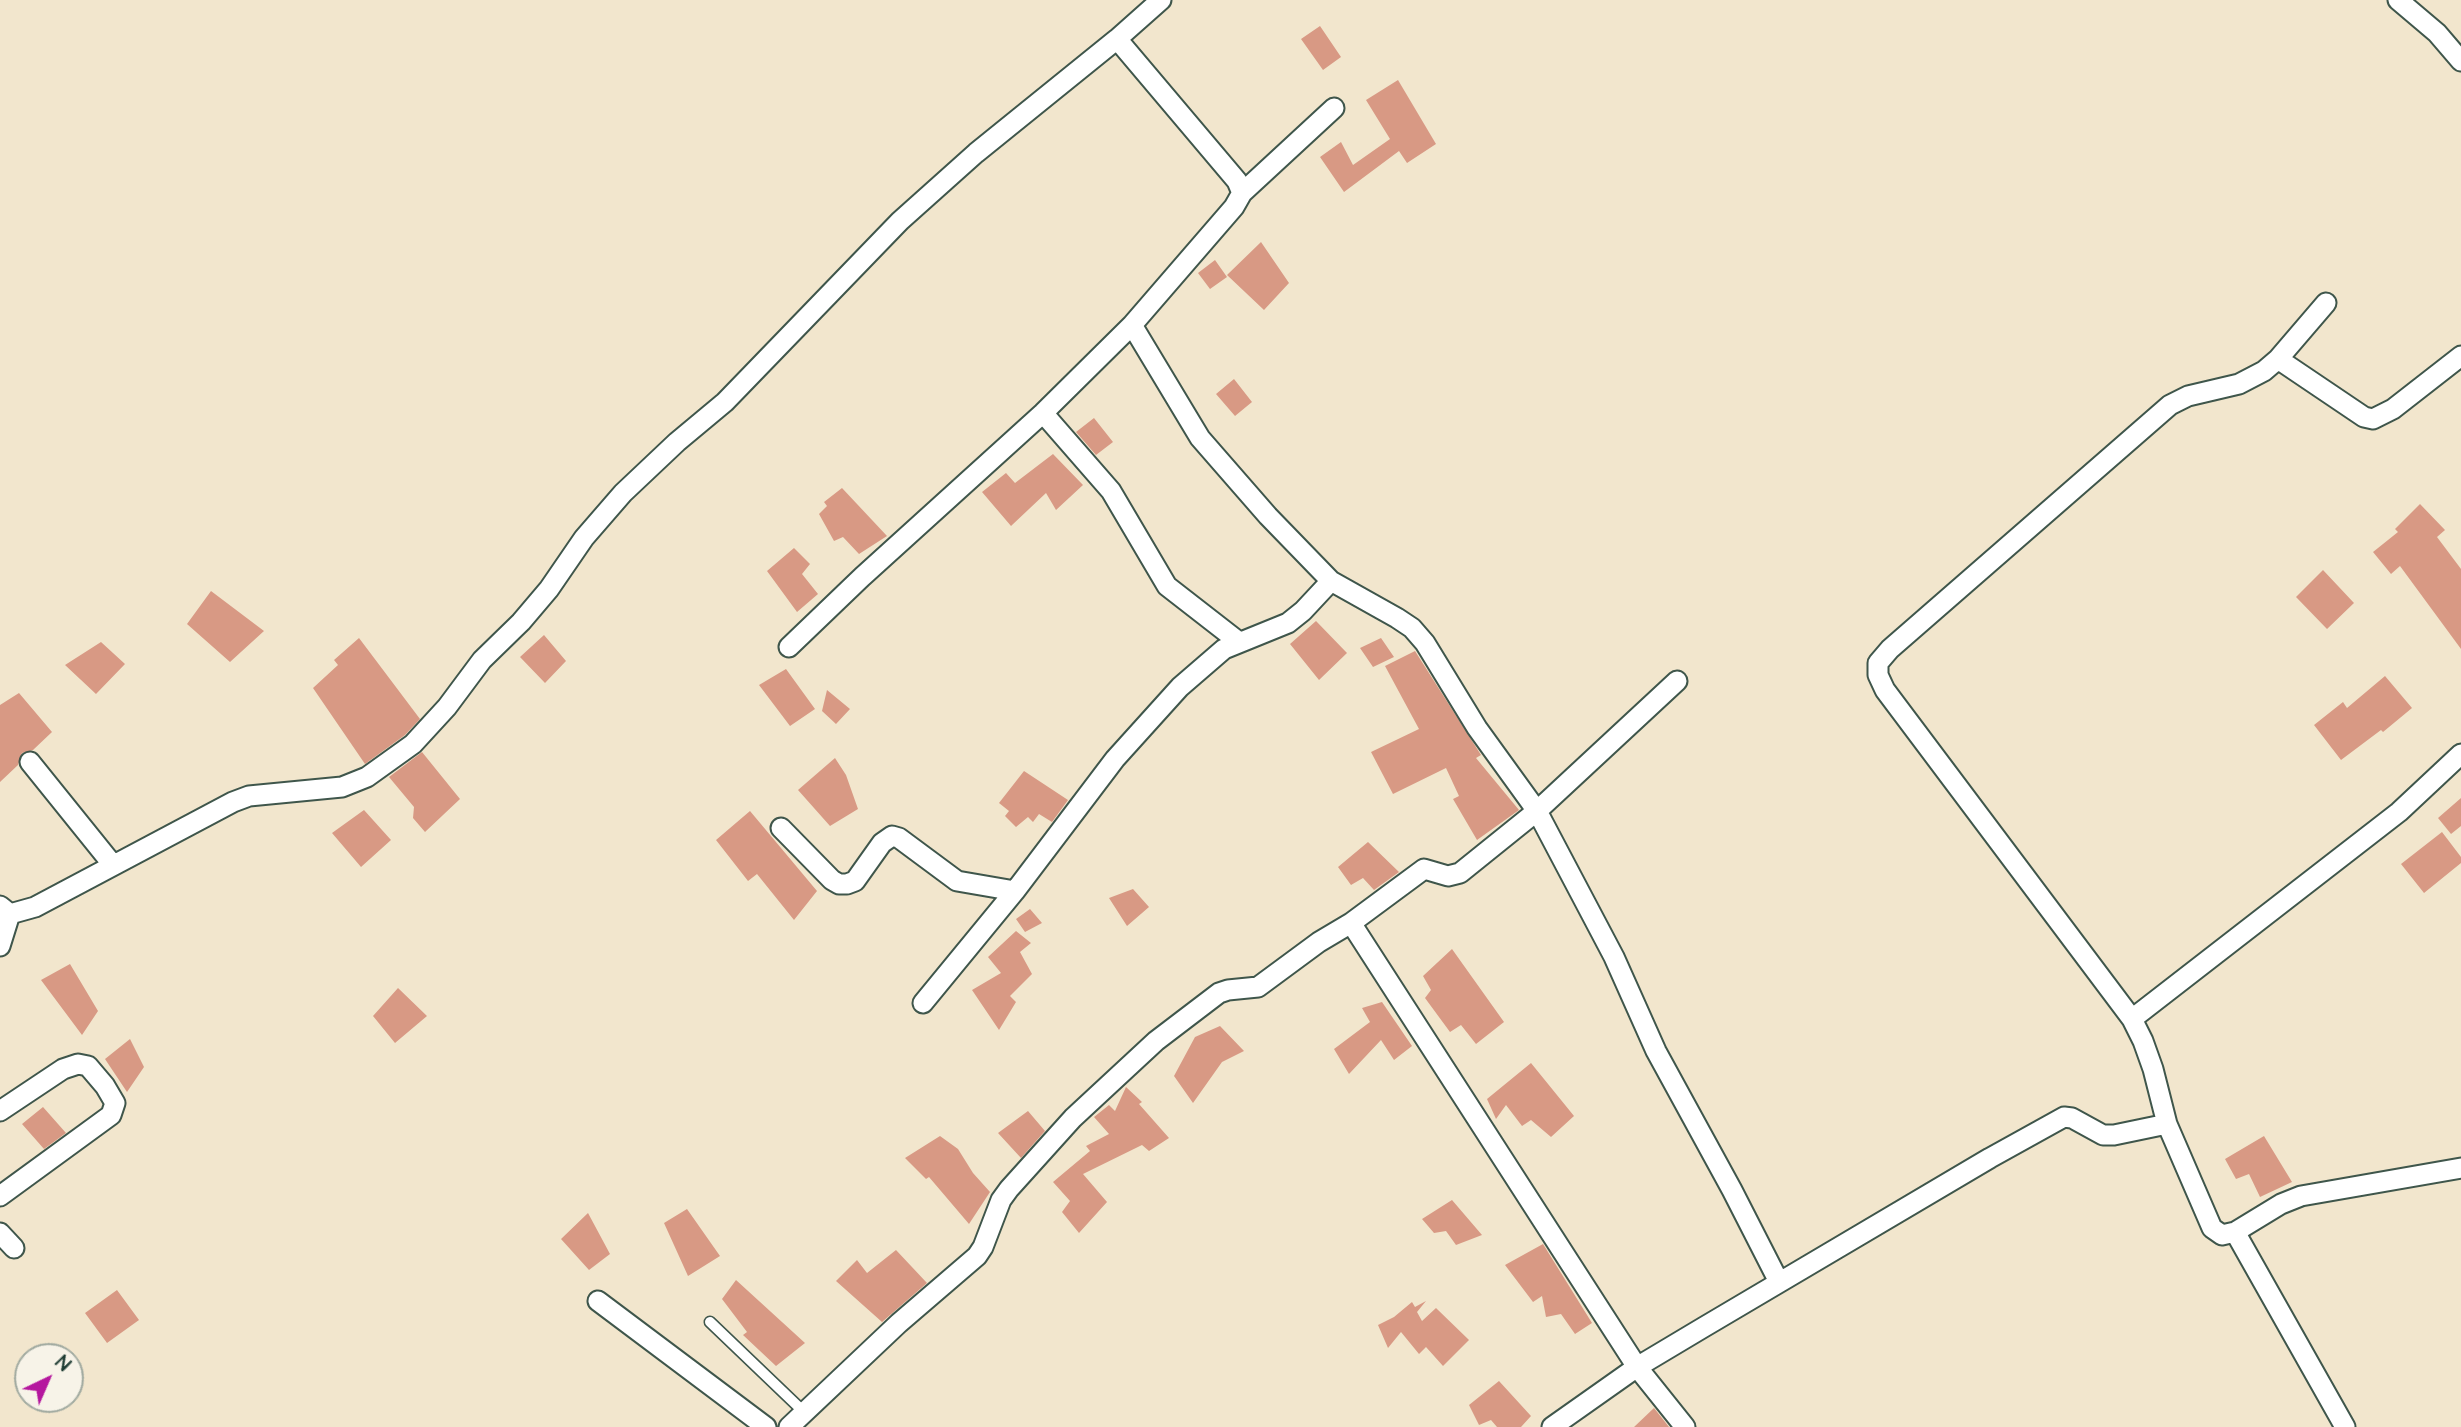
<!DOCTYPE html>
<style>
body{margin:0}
#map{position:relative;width:2461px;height:1427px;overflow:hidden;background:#f2e6cd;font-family:"Architects Daughter",sans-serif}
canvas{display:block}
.north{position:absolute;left:14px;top:1343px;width:70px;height:70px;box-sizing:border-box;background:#f7f3e8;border:2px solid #a1aaa0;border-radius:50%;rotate:44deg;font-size:19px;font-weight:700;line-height:28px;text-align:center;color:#1f3d34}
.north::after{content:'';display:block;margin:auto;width:24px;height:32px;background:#b5179e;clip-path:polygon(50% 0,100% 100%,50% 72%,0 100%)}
</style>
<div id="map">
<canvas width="2461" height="1427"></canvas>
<div class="north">N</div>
</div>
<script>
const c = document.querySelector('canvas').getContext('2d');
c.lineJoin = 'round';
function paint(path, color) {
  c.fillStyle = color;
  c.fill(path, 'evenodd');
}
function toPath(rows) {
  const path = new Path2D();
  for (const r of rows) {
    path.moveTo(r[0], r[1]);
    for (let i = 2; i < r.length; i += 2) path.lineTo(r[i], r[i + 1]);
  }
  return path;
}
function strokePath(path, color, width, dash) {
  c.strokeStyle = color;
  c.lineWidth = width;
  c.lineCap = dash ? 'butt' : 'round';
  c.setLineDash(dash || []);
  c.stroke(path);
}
const building = toPath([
 [1320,26,1341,57,1323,70,1301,39],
 [1398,80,1436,144,1407,163,1399,151,1344,192,1320,157,1341,142,1353,165,1390,139,1366,100],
 [1261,242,1289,283,1264,310,1227,275],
 [1215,260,1227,277,1210,289,1198,273],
 [1234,379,1252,402,1235,416,1216,394],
 [1094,418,1113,442,1096,455,1076,432],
 [1053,454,1083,485,1056,510,1046,493,1011,526,982,492,1006,473,1015,483],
 [842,488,887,536,859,554,843,537,834,541,819,514,827,506,824,502],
 [2420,504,2445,530,2437,537,2461,569,2461,649,2400,566,2391,574,2373,552,2398,532,2395,529],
 [794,548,810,564,802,574,818,594,797,612,767,571],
 [2323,570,2354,603,2327,629,2296,597],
 [211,591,264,631,230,662,187,624],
 [1316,621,1347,653,1319,680,1290,644],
 [544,635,566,661,545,683,520,657],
 [359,638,420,719,405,735,365,764,313,688,338,665,334,660],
 [1381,638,1394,657,1373,667,1360,648],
 [101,642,125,664,96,694,65,665],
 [1415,651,1481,755,1476,758,1519,810,1477,840,1453,799,1459,796,1446,768,1393,794,1371,752,1419,729,1385,666],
 [786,669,815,709,790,726,759,685],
 [2385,676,2412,708,2383,732,2381,730,2341,760,2314,725,2343,702,2347,708],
 [827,690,850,709,836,724,822,711],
 [19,693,52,732,33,750,22,753,18,765,0,782,0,705],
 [422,752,460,799,425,832,413,818,414,807,389,777],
 [835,758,846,775,858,809,830,826,798,790],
 [1024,771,1068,800,1052,822,1039,814,1033,822,1028,817,1016,827,1005,816,1009,811,999,803],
 [2461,798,2461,826,2451,834,2438,818],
 [364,810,391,840,361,867,332,833],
 [750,811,817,891,794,920,757,874,748,881,716,840],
 [2442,832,2461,857,2461,863,2424,893,2401,864],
 [1368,842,1399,872,1374,890,1363,878,1351,885,1338,867],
 [1133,889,1149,907,1127,926,1109,898],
 [1030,909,1042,923,1025,932,1016,919],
 [1016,931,1031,943,1020,952,1032,974,1010,996,1016,1002,999,1030,972,990,1001,973,988,957],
 [1452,949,1504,1022,1476,1044,1461,1025,1450,1032,1425,998,1431,990,1423,976],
 [70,964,98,1011,82,1035,41,980],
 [398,988,427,1016,395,1043,373,1016],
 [1382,1002,1412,1046,1394,1060,1381,1040,1349,1074,1334,1049,1370,1022,1362,1008],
 [1220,1026,1244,1051,1222,1062,1193,1103,1174,1076,1195,1037],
 [130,1039,144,1067,127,1092,105,1059],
 [1531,1063,1574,1116,1551,1137,1531,1120,1522,1126,1506,1105,1496,1119,1487,1099],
 [1126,1087,1142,1102,1139,1104,1169,1138,1149,1151,1142,1145,1083,1174,1107,1202,1079,1233,1062,1212,1070,1201,1053,1182,1090,1151,1086,1146,1109,1134,1094,1117,1109,1105,1115,1111],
 [43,1107,66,1133,44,1149,22,1124],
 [1028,1111,1045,1131,1021,1158,998,1133],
 [940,1136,958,1149,973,1173,990,1192,969,1224,929,1177,926,1179,905,1158],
 [2264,1136,2292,1182,2260,1197,2249,1174,2236,1179,2225,1159],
 [1452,1200,1482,1235,1456,1245,1446,1231,1434,1233,1422,1219],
 [687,1209,720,1256,688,1276,664,1223],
 [588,1213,610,1254,589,1270,561,1239],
 [1543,1244,1592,1323,1575,1334,1561,1314,1546,1317,1542,1296,1533,1302,1505,1265],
 [896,1250,927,1283,882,1322,836,1281,857,1260,867,1273],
 [736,1280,805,1343,776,1366,743,1335,747,1332,722,1299],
 [117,1290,139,1320,107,1343,85,1313],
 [1426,1301,1417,1312,1422,1321,1436,1308,1469,1340,1443,1366,1426,1347,1419,1354,1401,1332,1388,1348,1378,1325,1394,1317,1412,1302,1415,1307],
 [1499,1381,1531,1416,1521,1427,1497,1427,1491,1420,1479,1425,1469,1405],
 [1654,1408,1669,1427,1634,1427]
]);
const service = toPath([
 [710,1322,805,1413]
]);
const minor = toPath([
 [1161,0,1117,39,1237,181,1242,193,1234,207,1132,325,1200,438,1268,516,1331,581,1397,618,1412,628,1425,643,1477,728,1537,811,1614,957,1656,1051,1732,1190,1779,1282],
 [2398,0,2437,33,2461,61],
 [1242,193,1334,108],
 [2278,359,2326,303],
 [1043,413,1111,491,1167,586,1239,642],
 [789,647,862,577,1043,413,1132,325],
 [1677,681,1537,811,1460,873,1448,876,1424,869,1351,923,1637,1367,1685,1427],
 [30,762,113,865],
 [781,828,832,880,839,884,847,884,855,881,882,843,892,836,899,838,957,881,1015,891],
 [0,906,10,914,35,907,233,802,249,796,342,787,367,777,413,744,447,707,482,660,521,622,549,589,584,538,623,493,677,442,725,402,900,221,976,153,1117,39],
 [0,946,10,914],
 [923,1003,1015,891,1115,759,1180,687,1224,649,1288,623,1303,611,1331,581],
 [2132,1019,2399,812,2461,754],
 [0,1111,63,1069,78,1064,88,1066,105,1086,115,1103,111,1115,0,1196],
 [2167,1124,2153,1069,2143,1041,2132,1019,1885,690,1878,675,1878,663,1890,649,2170,405,2188,396,2239,384,2264,371,2278,359,2364,417,2373,419,2393,409,2461,356],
 [2235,1232,2345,1427],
 [0,1233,14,1248],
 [598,1301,766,1427],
 [789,1427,899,1323,977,1256,983,1247,1001,1200,1009,1189,1073,1118,1156,1041,1219,993,1228,990,1258,987,1319,942,1351,923],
 [1552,1427,1637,1367,1704,1327,1990,1158,2064,1117,2072,1118,2103,1135,2114,1135,2167,1124,2212,1228,2222,1235,2235,1232,2281,1204,2301,1196,2461,1168]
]);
paint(building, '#d89984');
strokePath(service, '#3f564b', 13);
strokePath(minor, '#3f564b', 23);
strokePath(service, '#fff', 10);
strokePath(minor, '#fff', 19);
</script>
